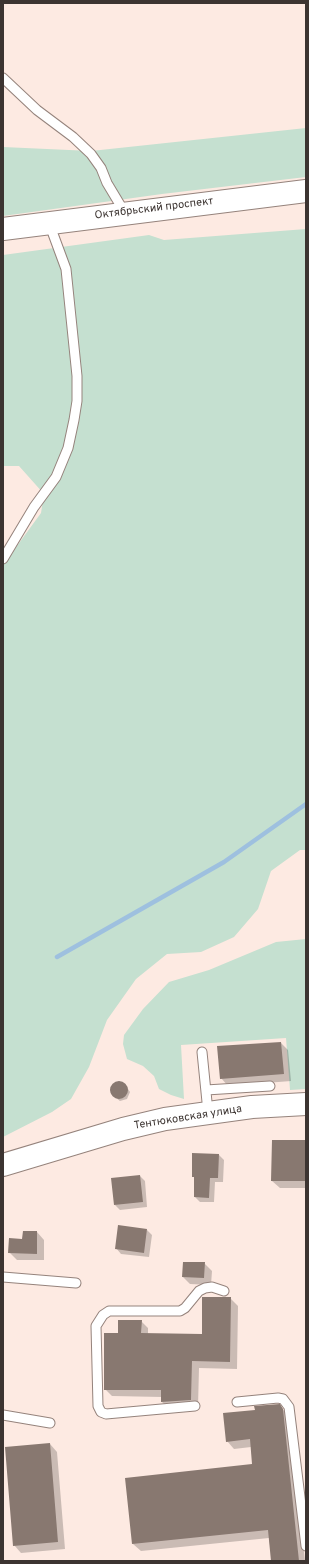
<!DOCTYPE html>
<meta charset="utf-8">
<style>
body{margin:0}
#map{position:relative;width:309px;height:1564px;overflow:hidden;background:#fdeae2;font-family:Overpass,sans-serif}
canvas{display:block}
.frame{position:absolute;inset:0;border:4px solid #3c3431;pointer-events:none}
</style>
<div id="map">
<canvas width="309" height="1564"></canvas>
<div class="frame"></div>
</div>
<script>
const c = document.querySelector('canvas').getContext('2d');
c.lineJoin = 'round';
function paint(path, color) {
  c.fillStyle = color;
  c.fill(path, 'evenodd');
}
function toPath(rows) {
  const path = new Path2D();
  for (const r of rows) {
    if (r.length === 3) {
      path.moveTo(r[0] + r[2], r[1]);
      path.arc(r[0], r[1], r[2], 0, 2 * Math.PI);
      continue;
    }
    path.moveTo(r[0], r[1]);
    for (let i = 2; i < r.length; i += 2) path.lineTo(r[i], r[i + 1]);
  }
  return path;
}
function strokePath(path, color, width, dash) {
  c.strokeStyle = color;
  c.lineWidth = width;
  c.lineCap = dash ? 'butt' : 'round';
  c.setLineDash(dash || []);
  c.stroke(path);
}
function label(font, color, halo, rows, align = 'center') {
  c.font = font + ' Overpass,sans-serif';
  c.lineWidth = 4;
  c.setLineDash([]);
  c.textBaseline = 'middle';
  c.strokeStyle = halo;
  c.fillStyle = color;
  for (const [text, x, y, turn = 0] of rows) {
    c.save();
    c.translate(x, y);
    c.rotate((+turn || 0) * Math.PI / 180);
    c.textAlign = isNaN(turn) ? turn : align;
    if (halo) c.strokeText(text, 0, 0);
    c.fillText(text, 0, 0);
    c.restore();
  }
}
const green = toPath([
 [306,128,306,177,162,194,3,216,3,147,91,151],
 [306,229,306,850,300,850,271,871,258,909,234,937,201,952,167,954,136,979,107,1020,89,1067,71,1099,52,1112,3,1137,3,565,41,513,44,494,19,466,3,466,3,255,149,235,164,240],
 [306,939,306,1089,290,1090,286,1038,181,1045,184,1099,171,1095,159,1089,154,1076,143,1066,127,1059,123,1044,124,1035,143,1009,169,982,209,970,276,942]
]);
const shadow = toPath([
 [281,1043,288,1050,291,1081,228,1086,221,1078],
 [116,1082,123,1083,126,1086,130,1092,127,1099,120,1101,111,1094,111,1087],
 [306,1141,306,1188,280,1188,272,1181],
 [219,1155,224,1160,223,1182,215,1182,214,1202,200,1202,195,1197,195,1179,193,1176],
 [140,1176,145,1181,147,1207,120,1210,115,1205],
 [147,1230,152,1235,149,1257,121,1254,116,1248],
 [37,1232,44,1240,44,1260,17,1260,9,1252,23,1240],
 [204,1263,212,1271,211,1285,190,1284,183,1277],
 [230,1298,238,1306,237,1369,199,1368,198,1407,169,1409,162,1402,162,1397,112,1396,105,1389,119,1334,141,1321,148,1328,148,1334,203,1335],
 [279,1405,290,1418,305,1561,272,1561,269,1538,141,1551,133,1544,126,1479,253,1465,251,1447,234,1449,227,1441,256,1411],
 [50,1444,57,1452,65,1549,21,1553,14,1545]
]);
const stream = toPath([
 [57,957,224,862,306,804]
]);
const building = toPath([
 [281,1042,284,1074,220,1079,217,1046],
 [119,1090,9],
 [272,1140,306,1140,306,1181,271,1181],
 [192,1153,219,1154,218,1178,210,1178,209,1198,194,1197,194,1177,192,1177],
 [140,1175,143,1202,114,1205,111,1178],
 [118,1225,147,1229,144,1253,115,1249],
 [23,1231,37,1231,37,1254,8,1253,9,1238,22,1239],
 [183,1262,205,1262,204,1278,182,1277],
 [202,1297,231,1297,230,1362,192,1361,191,1400,161,1402,161,1390,104,1390,104,1333,118,1333,118,1320,142,1320,141,1333,202,1334],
 [280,1404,283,1409,299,1561,271,1561,268,1530,132,1544,125,1478,252,1464,250,1439,226,1442,223,1413,255,1410,254,1406],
 [50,1443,58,1542,13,1546,5,1447]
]);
const lane = toPath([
 [3,78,37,110,73,137,91,154,101,168,107,183,125,213],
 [3,559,34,507,56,477,68,448,74,420,77,401,77,376,66,269,49,223],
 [202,1052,208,1112],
 [206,1090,270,1086],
 [3,1277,76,1283],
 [237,1402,278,1398,283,1399,289,1407,306,1546],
 [195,1406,106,1414,101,1412,98,1406,96,1326,103,1315,109,1311,180,1311,185,1308,199,1291,205,1288,212,1287,224,1291],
 [3,1415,50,1423]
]);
const secondary = toPath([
 [3,1165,123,1129,165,1119,252,1107,306,1104]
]);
const primary = toPath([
 [3,229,306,191]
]);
const streetNames = [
 ["Октябрьский проспект",154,209,-7],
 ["Тентюковская улица",188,1118,-9]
];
paint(green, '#c5e0d0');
paint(shadow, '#0003');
strokePath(stream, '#9ec0df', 4.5);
paint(building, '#887870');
strokePath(lane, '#95837c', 11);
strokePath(secondary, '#95837c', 24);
strokePath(primary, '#95837c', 24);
strokePath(lane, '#fff', 9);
strokePath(secondary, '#fff', 22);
strokePath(primary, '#fff', 22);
label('11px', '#3c3431', '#fff', streetNames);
</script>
